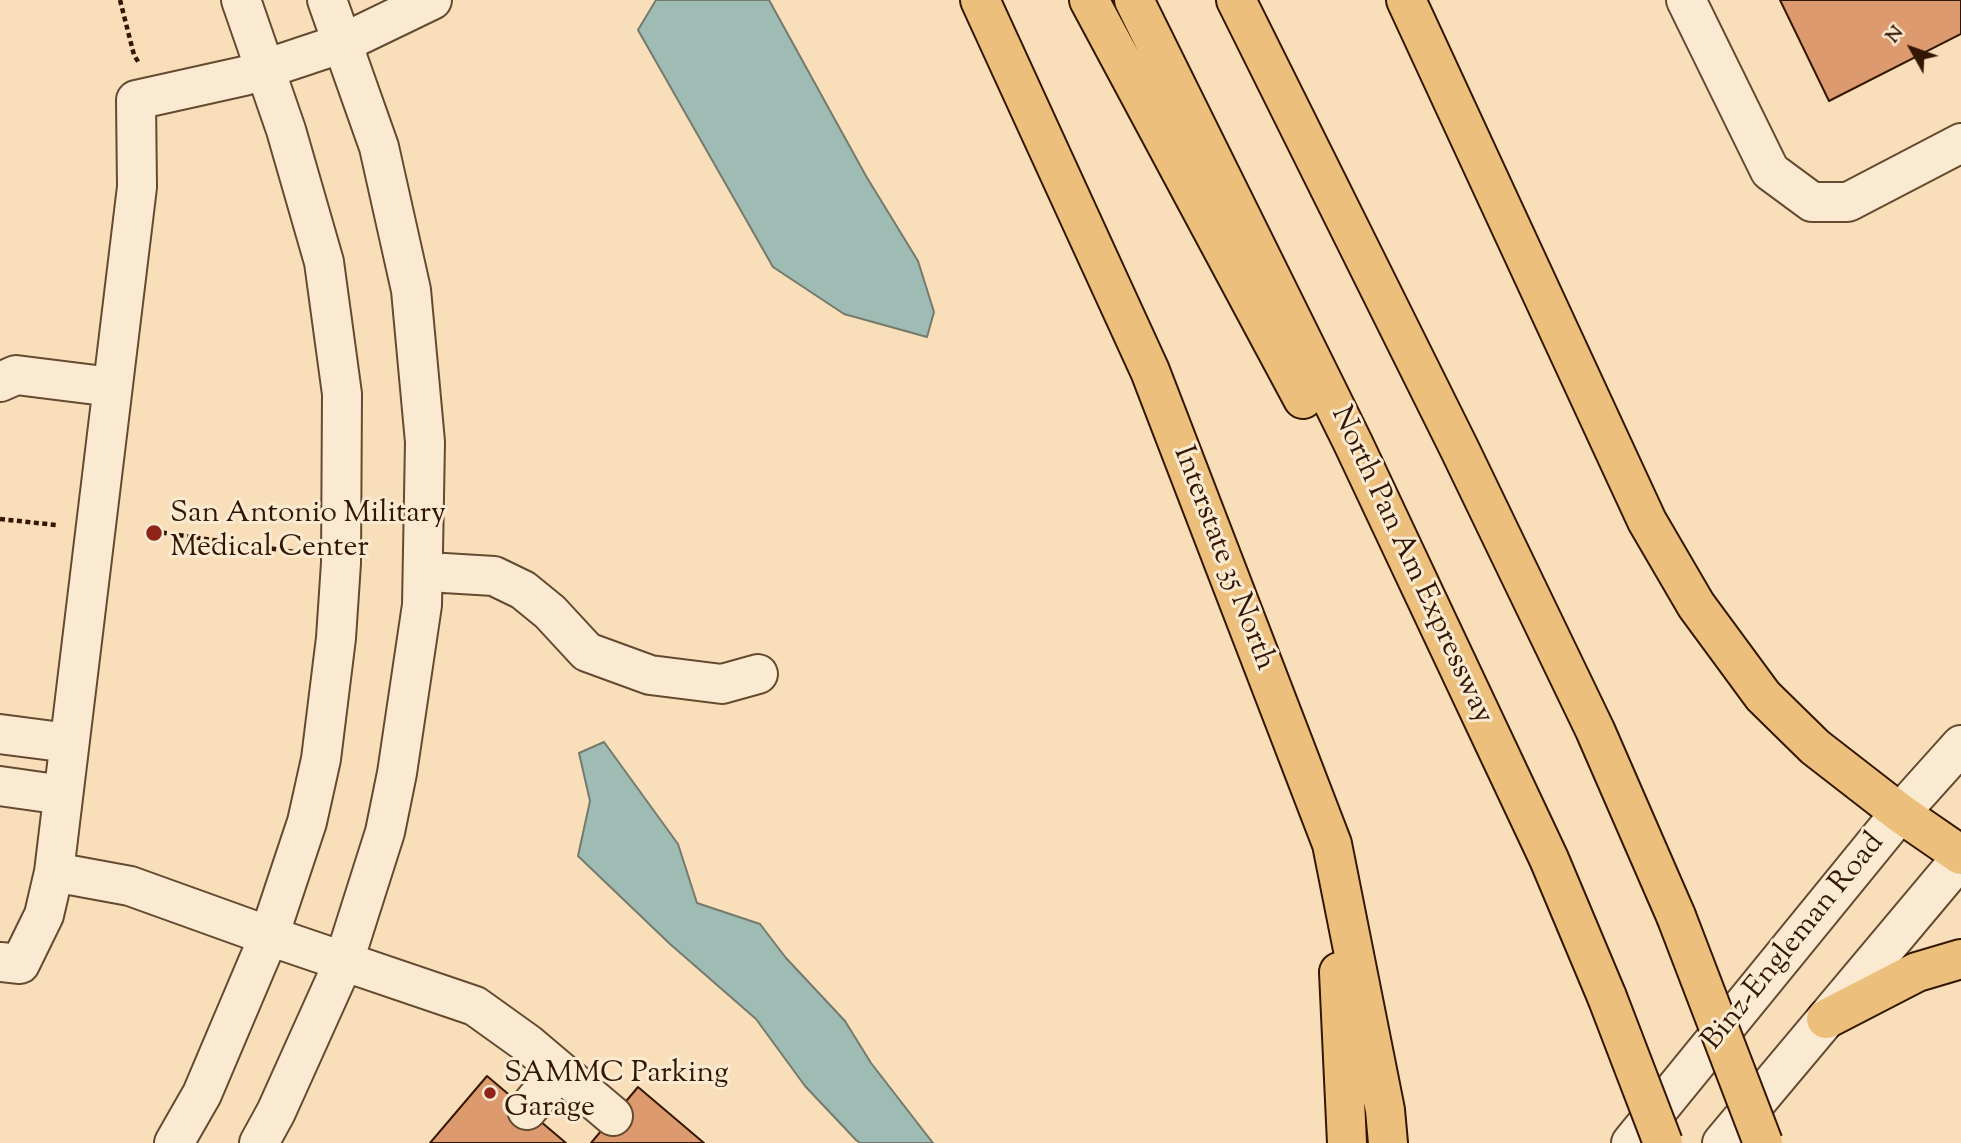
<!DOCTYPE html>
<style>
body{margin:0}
#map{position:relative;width:1961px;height:1143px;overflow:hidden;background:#f9dfb9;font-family:"Sorts Mill Goudy",serif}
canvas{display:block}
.north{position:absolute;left:1877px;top:14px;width:70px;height:70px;-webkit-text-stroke:5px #fbead2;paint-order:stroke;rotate:310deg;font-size:19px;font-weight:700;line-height:28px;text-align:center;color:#341703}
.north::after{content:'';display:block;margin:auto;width:24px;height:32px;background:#341703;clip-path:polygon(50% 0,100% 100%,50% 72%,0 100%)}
</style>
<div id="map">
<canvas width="1961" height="1143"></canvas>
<div class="north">N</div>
</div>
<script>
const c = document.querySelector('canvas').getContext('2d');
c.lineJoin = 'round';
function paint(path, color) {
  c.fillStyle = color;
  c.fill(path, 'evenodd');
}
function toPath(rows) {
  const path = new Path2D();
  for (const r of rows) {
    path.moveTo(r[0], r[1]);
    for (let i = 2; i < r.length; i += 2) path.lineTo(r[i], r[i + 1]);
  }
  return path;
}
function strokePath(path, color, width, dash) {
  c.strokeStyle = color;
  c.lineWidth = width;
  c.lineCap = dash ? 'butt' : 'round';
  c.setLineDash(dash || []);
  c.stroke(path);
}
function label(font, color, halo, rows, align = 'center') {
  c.font = font + ' "Sorts Mill Goudy",serif';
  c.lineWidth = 6;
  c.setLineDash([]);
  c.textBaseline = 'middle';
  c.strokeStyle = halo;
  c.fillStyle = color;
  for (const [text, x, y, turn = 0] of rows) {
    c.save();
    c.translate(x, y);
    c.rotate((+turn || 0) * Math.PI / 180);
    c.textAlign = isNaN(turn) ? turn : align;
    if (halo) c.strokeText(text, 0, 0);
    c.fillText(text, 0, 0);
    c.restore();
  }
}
const water = toPath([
 [656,0,769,0,866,176,918,261,934,312,927,337,844,314,773,267,638,30,656,0],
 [604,742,678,844,697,903,760,924,786,958,845,1021,871,1063,933,1143,860,1143,856,1140,805,1086,756,1019,670,944,578,856,590,801,579,753,604,742]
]);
const building = toPath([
 [1780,0,1961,0,1961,34,1829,101,1780,0],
 [487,1076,566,1143,430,1143,487,1076],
 [638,1087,704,1143,591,1143,638,1087]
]);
const path = toPath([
 [120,0,134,55,139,63],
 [0,519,56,525],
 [145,530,295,552]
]);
const minor = toPath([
 [432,0,343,43,244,76,136,100,137,187,54,872,130,886,269,936,475,1006,528,1044,613,1116],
 [1686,0,1770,171,1812,202,1848,202,1961,143],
 [0,382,16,375,112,387],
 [444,573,494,576,523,590,550,612,587,652,650,675,722,684,758,674],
 [0,734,69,743],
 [0,786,63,795],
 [0,962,20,964,44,915,54,872],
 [527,1110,559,1071],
 [174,1143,202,1094,269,936,307,822,321,759,336,638,341,563,342,394,324,262,286,130,241,0],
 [259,1143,276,1112,344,961,385,832,397,773,422,605,425,442,411,290,379,147,327,0],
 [1631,1143,1900,813,1961,745],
 [1722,1143,1961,858]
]);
const major = toPath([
 [980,0,1150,371,1332,844,1385,1110,1388,1143],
 [1406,0,1647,521,1696,605,1763,696,1815,747,1900,813,1961,855],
 [1339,972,1347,1143],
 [1826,1019,1917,972,1961,959]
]);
const highway = toPath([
 [1089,0,1303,399],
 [1134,0,1353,443,1549,859,1607,997],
 [1236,0,1459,448,1595,730,1676,916]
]);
const highwayBridge = toPath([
 [1676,916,1763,1143],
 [1607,997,1663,1143]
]);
const markers = [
 [154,533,9,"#8f2418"],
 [490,1093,7,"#8f2418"]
];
const poiNames = [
 ["San Antonio Military",170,516],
 ["Medical Center",170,550],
 ["SAMMC Parking",504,1076],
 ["Garage",504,1110]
];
const streetNames = [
 ["Interstate 35 North",1222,559,69],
 ["North Pan Am Expressway",1410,566,65],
 ["Binz-Engleman Road",1795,943,-51]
];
paint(water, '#9ebcb3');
strokePath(water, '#747a6d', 2);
paint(building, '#dd9a6e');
strokePath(building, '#341703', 2);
strokePath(minor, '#654930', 42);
strokePath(major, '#341703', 42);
strokePath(highway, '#341703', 42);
strokePath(path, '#341703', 4.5, [5, 3.5]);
strokePath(minor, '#fbead2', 38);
strokePath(major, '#ecc07c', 38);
strokePath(highway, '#ecc07c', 38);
strokePath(highwayBridge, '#341703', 42, []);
strokePath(highwayBridge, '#ecc07c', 38);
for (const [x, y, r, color] of markers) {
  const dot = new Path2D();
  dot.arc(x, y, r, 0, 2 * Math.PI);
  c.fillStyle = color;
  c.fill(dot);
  strokePath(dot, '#fbead2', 2.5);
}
label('30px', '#341703', '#fbead2', poiNames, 'left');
label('30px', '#341703', '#fbead2', streetNames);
</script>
